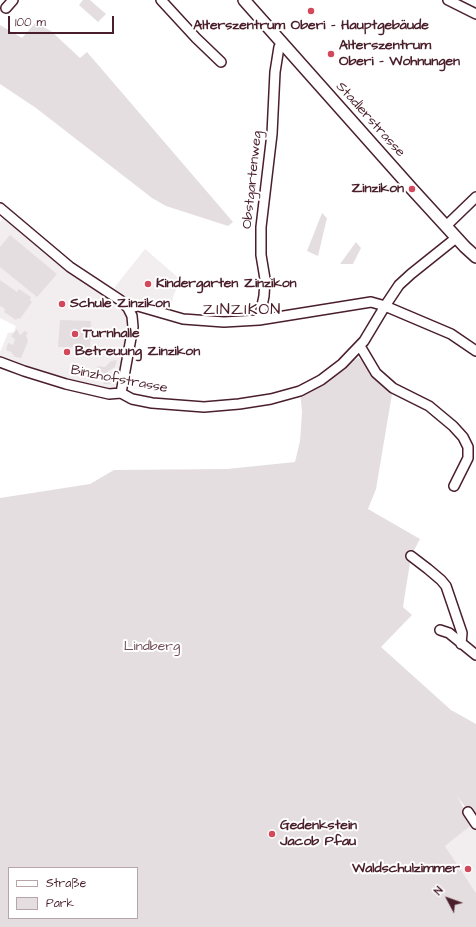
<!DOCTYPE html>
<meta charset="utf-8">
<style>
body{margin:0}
#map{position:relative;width:476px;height:927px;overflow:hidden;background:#fff;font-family:"Architects Daughter",sans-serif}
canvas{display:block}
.legend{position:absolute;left:8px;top:867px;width:130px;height:52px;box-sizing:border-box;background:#fff;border:1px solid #b7a5aa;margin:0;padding:5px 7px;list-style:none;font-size:12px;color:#4a1f2b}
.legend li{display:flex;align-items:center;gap:8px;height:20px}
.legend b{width:20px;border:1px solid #b7a5aa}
.north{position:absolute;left:428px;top:879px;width:40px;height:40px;-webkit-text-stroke:3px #fff;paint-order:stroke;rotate:311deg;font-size:11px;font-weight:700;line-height:16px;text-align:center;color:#4a1f2b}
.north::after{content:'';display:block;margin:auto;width:14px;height:18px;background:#4a1f2b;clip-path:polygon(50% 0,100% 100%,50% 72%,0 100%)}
.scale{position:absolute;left:8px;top:16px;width:106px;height:18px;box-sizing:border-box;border:2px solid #4a1f2b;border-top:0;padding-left:5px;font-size:12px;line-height:14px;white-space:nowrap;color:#4a1f2b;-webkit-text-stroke:3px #fff;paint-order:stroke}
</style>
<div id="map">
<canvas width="476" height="927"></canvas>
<ul class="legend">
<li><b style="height:5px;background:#fff"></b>Straße</li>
<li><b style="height:11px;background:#e5dee0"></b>Park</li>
</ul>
<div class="north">N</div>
<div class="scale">100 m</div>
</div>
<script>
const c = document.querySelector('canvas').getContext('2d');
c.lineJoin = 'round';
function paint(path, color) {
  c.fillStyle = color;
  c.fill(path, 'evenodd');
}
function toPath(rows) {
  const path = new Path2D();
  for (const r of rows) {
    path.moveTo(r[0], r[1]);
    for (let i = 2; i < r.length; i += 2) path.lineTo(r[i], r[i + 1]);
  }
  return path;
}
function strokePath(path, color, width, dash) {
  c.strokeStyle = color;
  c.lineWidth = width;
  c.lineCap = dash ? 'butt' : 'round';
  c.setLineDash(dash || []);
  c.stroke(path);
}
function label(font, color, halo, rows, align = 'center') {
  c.font = font + ' "Architects Daughter",sans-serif';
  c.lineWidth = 4;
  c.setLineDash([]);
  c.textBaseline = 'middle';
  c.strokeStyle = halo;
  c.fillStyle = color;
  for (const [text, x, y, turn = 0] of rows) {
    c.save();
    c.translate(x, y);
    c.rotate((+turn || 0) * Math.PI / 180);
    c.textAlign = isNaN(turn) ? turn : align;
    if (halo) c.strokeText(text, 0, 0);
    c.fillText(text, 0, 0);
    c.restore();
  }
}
const built = toPath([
 [7,214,120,300,132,316,121,393,112,394,0,362,0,352,8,333,14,332,16,326,0,318,0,222],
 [145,249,181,280,174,294,168,316,138,306,114,288],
 [473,824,476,827,476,893,445,846]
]);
const green = toPath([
 [83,0,90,0,106,14,98,22,79,5],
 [35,23,51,31,80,58,87,52,233,222,228,226,166,206,152,198,36,108,0,84,0,25,22,38],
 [322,213,327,218,318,256,307,251],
 [10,235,57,274,37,297,0,267,0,247],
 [356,242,361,248,353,264,340,264],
 [0,280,17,292,19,289,31,297,30,300,32,302,20,319,18,318,16,320,4,312,5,309,0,306],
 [60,320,91,321,90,348,58,347],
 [17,329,20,335,25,331,28,333,26,335,28,341,21,358,15,357,11,352,6,350,8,343,13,345,15,339,11,336],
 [359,358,393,388,376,489,368,509,420,539,411,556,403,607,412,615,381,647,451,710,476,724,476,822,457,796,473,824,445,846,476,893,476,927,0,927,0,498,90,484,114,470,227,469,295,462,300,441,302,412,300,391,342,364],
 [9,868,137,868,137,918,9,918],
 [117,360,115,367,108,371,108,373,112,377,110,384,104,384,100,376,96,379,87,379,84,374,96,373,96,369,98,366,105,367,111,361]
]);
const minor = toPath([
 [161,0,196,38,221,62],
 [448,0,476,14],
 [6,8,13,0],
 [0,208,70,267,120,300,128,308,132,316,133,327,121,393],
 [446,226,476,197],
 [128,308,138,306,183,319,224,322,259,320,371,302,385,306,451,334,476,351],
 [259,320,264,296,265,279,261,255,261,227,272,134,275,72,279,47,283,44],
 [360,346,376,373,393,388,429,406,453,426,463,437,468,447,468,458,454,486],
 [0,362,24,371,66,384,109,394,121,393,132,399,152,403,204,407,239,404,271,399,300,391,321,380,342,364,364,341,385,306,399,285,411,274,456,238],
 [411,556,428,569,441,580,446,586,462,633,461,644],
 [440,630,449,633,476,655],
 [468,812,476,824]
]);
const major = toPath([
 [244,0,412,189,465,247,476,257]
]);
const markers = [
 [311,11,4,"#d1495b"],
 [331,54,4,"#d1495b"],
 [412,189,4,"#d1495b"],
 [148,284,4,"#d1495b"],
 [62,304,4,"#d1495b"],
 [75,334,4,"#d1495b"],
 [67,352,4,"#d1495b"],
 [272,834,4,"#d1495b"],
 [468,869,4,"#d1495b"]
];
const poiNames = [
 ["Alterszentrum Oberi - Hauptgebäude",311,26,"center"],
 ["Alterszentrum",339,46],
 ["Oberi - Wohnungen",339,62],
 ["Zinzikon",404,189,"right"],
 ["Kindergarten Zinzikon",156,284],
 ["Schule Zinzikon",70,304],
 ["Turnhalle",83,334],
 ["Betreuung Zinzikon",75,352],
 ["Gedenkstein",280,826],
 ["Jacob Pfau",280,842],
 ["Waldschulzimmer",460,869,"right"]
];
const streetNames = [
 ["Stadlerstrasse",370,120,48],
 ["Obstgartenweg",253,180,-84],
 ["Binzhofstrasse",119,380,11]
];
const parkNames = [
 ["Lindberg",152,647]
];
const quarterNames = [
 ["ZINZIKON",242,311]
];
paint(built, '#f2eeef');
paint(green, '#e5dee0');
strokePath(minor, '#4a1f2b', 12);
strokePath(major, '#4a1f2b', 14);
strokePath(minor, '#fff', 9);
strokePath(major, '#fff', 11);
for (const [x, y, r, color] of markers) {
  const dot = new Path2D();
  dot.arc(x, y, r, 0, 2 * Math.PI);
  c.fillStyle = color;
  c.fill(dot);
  strokePath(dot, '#fff', 1.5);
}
label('bold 14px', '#4a1f2b', '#fff', poiNames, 'left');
label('14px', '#4a1f2b', '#fff', streetNames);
label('14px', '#714f58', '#fff', parkNames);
c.letterSpacing = '1px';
label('16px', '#4a1f2b', '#fff', quarterNames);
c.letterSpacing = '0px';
</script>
